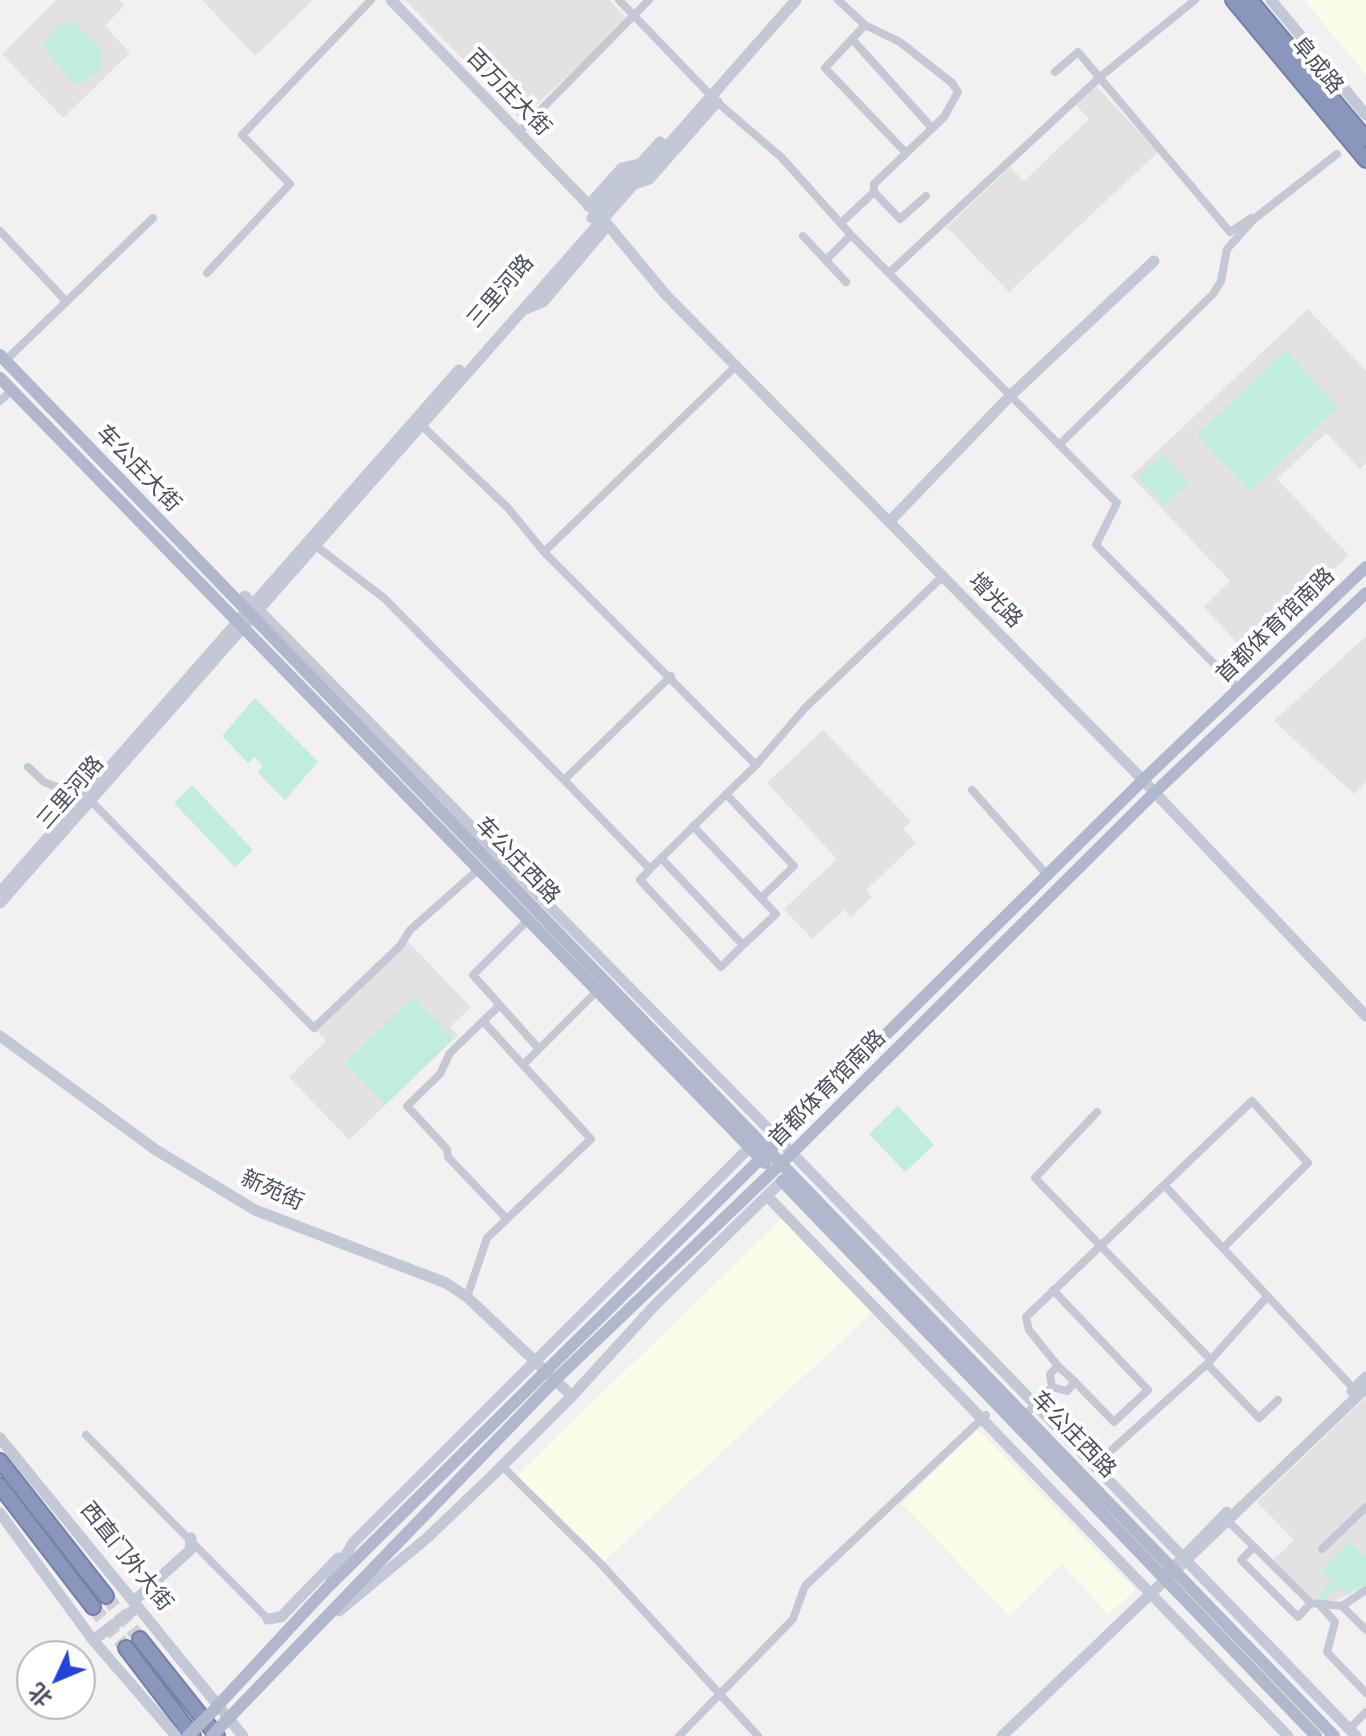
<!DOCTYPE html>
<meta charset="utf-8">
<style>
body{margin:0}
#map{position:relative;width:1366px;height:1736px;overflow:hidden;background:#f2f0f0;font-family:"Space Grotesk","Noto Sans SC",sans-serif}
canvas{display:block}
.north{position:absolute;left:16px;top:1640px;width:80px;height:80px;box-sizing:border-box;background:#fff;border:2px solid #b6b8be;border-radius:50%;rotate:226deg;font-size:22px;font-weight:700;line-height:32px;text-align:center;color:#484e5c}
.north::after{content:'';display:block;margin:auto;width:28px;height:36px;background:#2244da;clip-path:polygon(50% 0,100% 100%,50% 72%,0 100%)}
</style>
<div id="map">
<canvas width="1366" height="1736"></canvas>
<div class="north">北</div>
</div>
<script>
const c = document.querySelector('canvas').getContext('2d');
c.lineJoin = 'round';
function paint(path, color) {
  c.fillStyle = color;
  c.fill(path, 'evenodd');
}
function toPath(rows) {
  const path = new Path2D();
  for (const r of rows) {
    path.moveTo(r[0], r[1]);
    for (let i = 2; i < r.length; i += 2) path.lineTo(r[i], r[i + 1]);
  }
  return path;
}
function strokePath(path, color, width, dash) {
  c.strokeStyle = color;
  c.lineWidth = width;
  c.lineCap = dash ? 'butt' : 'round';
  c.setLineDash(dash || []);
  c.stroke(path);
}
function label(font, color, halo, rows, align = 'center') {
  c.font = font + ' "Space Grotesk","Noto Sans SC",sans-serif';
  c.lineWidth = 8;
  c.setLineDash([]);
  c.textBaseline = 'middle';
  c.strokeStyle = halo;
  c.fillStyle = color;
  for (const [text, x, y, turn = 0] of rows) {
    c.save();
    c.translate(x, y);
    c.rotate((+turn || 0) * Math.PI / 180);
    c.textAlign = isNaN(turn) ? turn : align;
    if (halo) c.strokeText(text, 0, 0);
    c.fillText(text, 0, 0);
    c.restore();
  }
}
const commercial = toPath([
 [1304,0,1366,0,1366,75],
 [782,1218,873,1312,601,1564,516,1477],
 [977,1429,1135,1590,1108,1615,1062,1564,1010,1616,902,1504]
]);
const education = toPath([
 [56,0,119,0,125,5,105,26,130,53,63,118,2,54],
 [202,0,311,0,312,1,255,56],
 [405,0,609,0,628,20,521,119],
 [1096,86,1158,152,1009,292,947,227,1010,167,1024,181,1089,119,1076,105],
 [1308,309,1366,371,1366,462,1360,469,1326,433,1277,479,1349,555,1246,652,1204,607,1230,581,1131,476],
 [1366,636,1366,782,1354,794,1274,721],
 [823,730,911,821,903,829,916,843,866,890,872,897,851,917,844,910,812,939,784,909,837,859,767,783],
 [408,942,471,1007,450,1027,458,1035,349,1140,289,1077,326,1041,317,1031],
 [1366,1397,1366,1587,1332,1602,1322,1601,1309,1598,1272,1561,1294,1540,1257,1502]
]);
const green = toPath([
 [67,23,76,25,102,50,101,69,80,84,71,81,42,46,59,25],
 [1286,350,1338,407,1250,491,1197,435],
 [1162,454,1189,482,1165,505,1138,477],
 [255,698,318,762,285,800,257,772,263,766,255,757,248,763,222,736],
 [192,785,253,850,235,867,174,803],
 [413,997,453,1039,385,1105,345,1063],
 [898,1106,934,1145,905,1172,869,1134],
 [1350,1542,1366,1558,1366,1585,1344,1593,1337,1587,1322,1601,1318,1596,1332,1581,1321,1570]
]);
const highwayTunnel = toPath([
 [106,1596,140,1639],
 [93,1607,126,1648]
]);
const street = toPath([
 [619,0,717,102,782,158,851,235,1117,503,1096,545,1239,689],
 [838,0,865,25,900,42,952,83,958,92,944,117,874,184,874,192,841,223],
 [865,25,825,68,906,153],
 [852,39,932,128],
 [1055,72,1078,52,1230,232,1251,218],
 [518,133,649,0],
 [874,192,900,219,926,196],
 [0,231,66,301],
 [803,236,846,282],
 [826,260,851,235],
 [207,273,290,184,242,135,371,0],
 [889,273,1100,77,1195,0],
 [5,361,153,218],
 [0,401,12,390],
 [417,421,508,508,544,552,756,765],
 [1059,445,1213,294,1221,281,1227,249,1254,219,1337,154],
 [312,543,384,598,564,780,671,676],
 [544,552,737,365],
 [28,767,44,782,91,801,314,1028,400,946,410,930,480,868],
 [564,780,650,869,756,765,805,708,943,576],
 [972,790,1047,875],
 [726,794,794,866,761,898],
 [693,826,776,914,743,945],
 [650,869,640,880,721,967,743,945,661,858],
 [529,919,473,975,539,1049],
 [483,1021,500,1005],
 [1097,1112,1035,1178,1211,1360],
 [1165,1186,1354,1389],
 [507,1219,448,1157,447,1149,407,1106,440,1074,450,1053,483,1021,523,1065],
 [1053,1290,1148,1390,1114,1422,1075,1382],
 [467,1297,487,1238,591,1139,523,1065,598,990],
 [1207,1364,1259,1418,1278,1400],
 [1058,1366,1029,1330,1026,1317,1252,1101,1308,1163,1224,1247],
 [1023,1417,1052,1387,1067,1391,1075,1382,1058,1366,1050,1374,1052,1387],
 [86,1435,268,1619],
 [1094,1466,1207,1364,1266,1298],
 [507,1471,601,1564,758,1736],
 [1228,1521,1311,1603,1342,1606,1366,1630],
 [1254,1547,1241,1560,1298,1617,1311,1603],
 [1322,1549,1366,1507],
 [1319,1604,1335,1622,1327,1652,1366,1693],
 [1342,1606,1366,1590],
 [1349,1729,1366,1712],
 [679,1736,793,1619,805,1586,986,1415]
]);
const secondary = toPath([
 [391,0,608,225,666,295,1143,780,1366,1016],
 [1271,0,1366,115],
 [632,185,649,179,717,102],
 [588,206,622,168,639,164],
 [592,218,660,142],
 [523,310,543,302,608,225],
 [890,521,1010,396,1154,261],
 [245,596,792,1153,1356,1736],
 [0,892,459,370],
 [0,903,796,0],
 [0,1036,156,1150,255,1210,446,1283,467,1297,572,1396],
 [767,1196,1288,1736],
 [1352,1391,1366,1377],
 [0,1438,243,1736],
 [0,1513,93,1640,176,1736],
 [1167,1574,1227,1512],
 [331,1580,353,1543,755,1142],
 [134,1601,190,1550,191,1538],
 [339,1611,427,1538,495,1473,572,1396,656,1304,788,1175],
 [268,1619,281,1617,338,1558],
 [1002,1736,1366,1388]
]);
const primary = toPath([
 [0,355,1334,1736],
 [0,378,765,1163],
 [782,1181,1316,1736],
 [211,1713,325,1590,1143,780,1366,567],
 [223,1724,555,1380,792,1153,1155,792,1366,593]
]);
const highway = toPath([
 [1233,0,1366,160],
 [1250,0,1366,139],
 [0,1461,106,1596],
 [0,1486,93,1607],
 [140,1639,217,1736],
 [126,1648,193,1736]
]);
const secondaryBridge = toPath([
 [93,1640,138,1607]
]);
const primaryBridge = toPath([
 [188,1736,211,1713],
 [212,1736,223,1724]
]);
const streetNames = [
 ["阜成路",1317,66,50],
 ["百万庄大街",508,93,46],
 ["三里河路",501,292,-49],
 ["车公庄大街",138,469,46],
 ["增光路",995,601,46],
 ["首都体育馆南路",1276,626,-44],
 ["三里河路",71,793,-49],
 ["车公庄西路",517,861,46],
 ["首都体育馆南路",828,1089,-45],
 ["新苑街",272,1191,24],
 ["车公庄西路",1073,1435,46],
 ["西直门外大街",126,1557,51]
];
paint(commercial, '#fbfbea');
paint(education, '#e3e1e1');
paint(green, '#c0eddd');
strokePath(highwayTunnel, '#d0d0d2', 14, [14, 7]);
strokePath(highway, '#7580a8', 18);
strokePath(street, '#c4c8d4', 8);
strokePath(secondary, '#c3c8d7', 11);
strokePath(primary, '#b1b8cd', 12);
strokePath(highway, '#8a96bc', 14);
strokePath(secondaryBridge, '#c3c8d7', 11);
strokePath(primaryBridge, '#b1b8cd', 12);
label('22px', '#484e5c', '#fff', streetNames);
</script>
